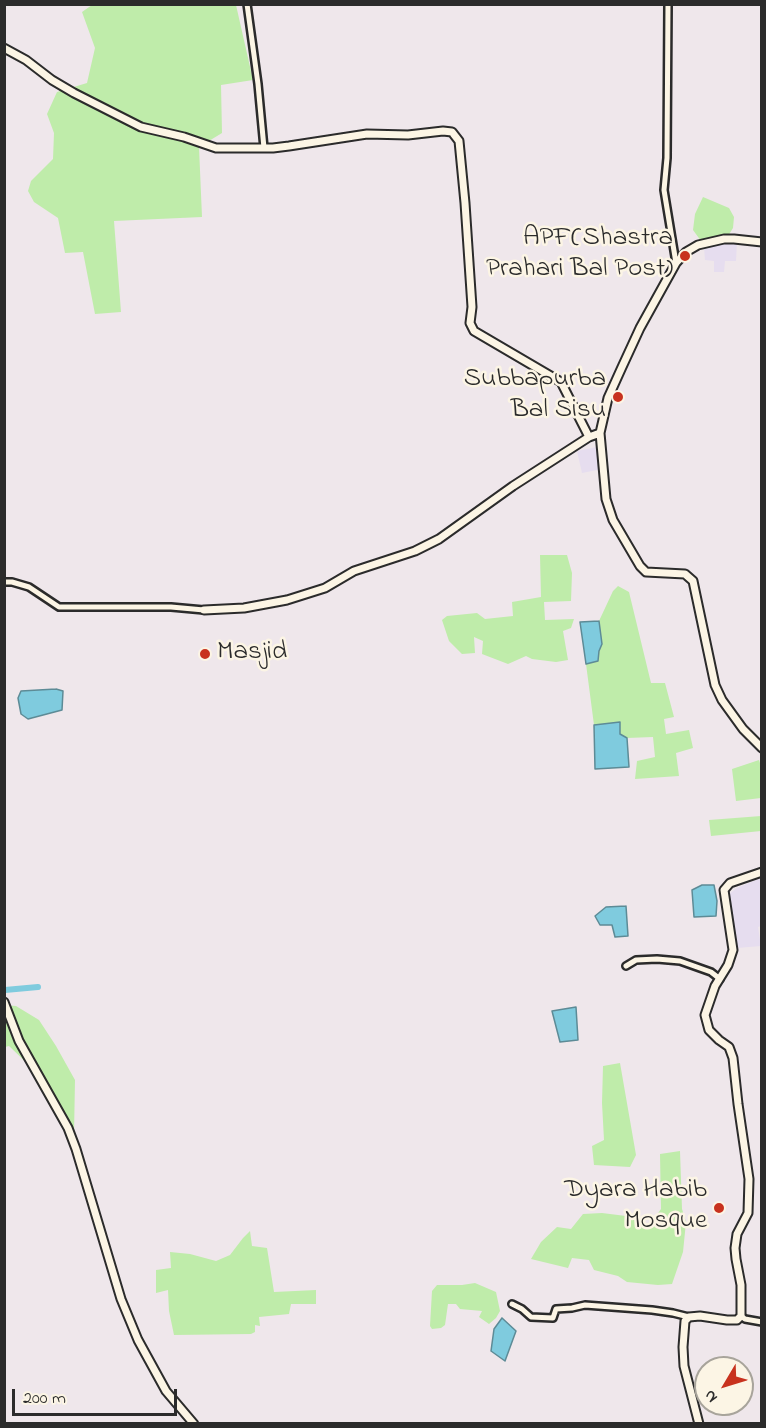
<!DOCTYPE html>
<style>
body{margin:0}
#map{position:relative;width:766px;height:1428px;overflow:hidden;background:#efe7eb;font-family:"Indie Flower",sans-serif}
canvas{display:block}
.frame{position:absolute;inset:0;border:6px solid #2b2b2b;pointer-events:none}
.north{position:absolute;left:694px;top:1356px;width:60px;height:60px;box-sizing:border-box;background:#fcf5e5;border:2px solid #a8a49b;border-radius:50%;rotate:232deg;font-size:16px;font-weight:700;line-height:24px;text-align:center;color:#2b2b2b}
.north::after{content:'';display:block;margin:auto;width:21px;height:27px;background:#c8321e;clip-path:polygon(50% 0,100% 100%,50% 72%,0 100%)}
.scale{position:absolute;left:12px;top:1389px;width:165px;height:27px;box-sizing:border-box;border:3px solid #2b2b2b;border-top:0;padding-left:8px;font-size:18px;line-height:21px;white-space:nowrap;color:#2b2b2b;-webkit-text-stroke:4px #fcf5e5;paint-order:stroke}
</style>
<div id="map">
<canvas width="766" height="1428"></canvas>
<div class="frame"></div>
<div class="north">N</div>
<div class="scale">200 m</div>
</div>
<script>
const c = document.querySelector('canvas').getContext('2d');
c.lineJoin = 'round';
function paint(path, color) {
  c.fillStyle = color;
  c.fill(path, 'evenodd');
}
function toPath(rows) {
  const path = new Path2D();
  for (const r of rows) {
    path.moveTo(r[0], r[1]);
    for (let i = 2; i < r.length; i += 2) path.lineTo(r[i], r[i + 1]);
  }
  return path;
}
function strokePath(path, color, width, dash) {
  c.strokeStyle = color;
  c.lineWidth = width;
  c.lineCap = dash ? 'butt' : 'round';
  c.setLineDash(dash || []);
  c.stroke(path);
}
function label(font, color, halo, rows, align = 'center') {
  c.font = font + ' "Indie Flower",sans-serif';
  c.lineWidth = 5;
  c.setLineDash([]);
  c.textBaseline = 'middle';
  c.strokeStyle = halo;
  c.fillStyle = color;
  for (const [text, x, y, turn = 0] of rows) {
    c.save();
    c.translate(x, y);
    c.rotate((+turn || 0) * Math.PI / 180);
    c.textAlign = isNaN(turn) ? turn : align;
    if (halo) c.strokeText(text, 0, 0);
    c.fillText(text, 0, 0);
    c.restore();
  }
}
const built = toPath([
 [737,242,736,261,725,261,724,272,714,272,714,261,705,260,704,247,717,243],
 [597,447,602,469,582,473,577,451],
 [761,878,761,926,758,927,761,946,737,948,729,894,737,888]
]);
const green = toPath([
 [92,5,236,5,253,80,221,85,222,133,199,147,202,217,114,221,121,312,95,314,83,252,65,253,58,218,34,202,28,191,31,181,53,159,54,133,47,114,57,92,87,83,95,48,82,12],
 [703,197,729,208,734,217,733,228,728,236,701,241,693,230,695,214],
 [540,555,567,555,572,573,571,601,544,602,545,620,574,619,571,628,563,631,568,660,556,662,532,659,526,656,508,664,482,654,483,641,474,637,475,653,462,654,449,641,442,620,447,616,477,613,485,619,513,616,512,602,541,597],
 [618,586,629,592,651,683,665,683,674,717,664,719,666,734,689,730,693,748,676,753,679,776,635,779,637,761,655,757,653,737,627,738,620,735,620,722,594,725,586,664,598,661,599,651,602,644,599,621,613,591],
 [759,760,761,766,761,798,736,801,732,769],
 [761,816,761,831,711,836,709,820],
 [4,1005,16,1006,39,1020,56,1046,75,1080,74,1134,41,1071,33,1069,9,1046,5,1047],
 [620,1063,636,1155,630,1167,594,1165,592,1146,604,1140,602,1103,603,1066],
 [680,1151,682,1209,686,1222,683,1252,672,1284,658,1285,627,1282,618,1276,594,1270,589,1260,572,1258,568,1268,531,1259,541,1242,557,1227,571,1229,583,1214,602,1213,634,1217,637,1228,651,1223,661,1209,660,1154],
 [250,1231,252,1246,267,1248,274,1292,316,1290,316,1304,291,1304,289,1314,259,1317,260,1326,255,1325,255,1332,251,1334,174,1335,169,1311,168,1290,156,1293,156,1270,171,1268,170,1252,190,1254,216,1261,230,1255,243,1238],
 [475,1283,496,1292,500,1311,496,1318,489,1324,479,1317,482,1311,460,1309,456,1304,448,1304,445,1325,441,1328,432,1329,430,1326,432,1291,437,1285,462,1285]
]);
const water = toPath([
 [599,621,602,644,599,651,598,661,586,664,580,622,599,621],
 [56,689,63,691,62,710,28,719,21,714,18,698,21,691,56,689],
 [620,722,620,734,627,738,629,767,595,769,594,725,620,722],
 [702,885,714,885,717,901,716,916,694,917,692,890,702,885],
 [626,906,628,936,615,937,612,925,600,925,595,916,606,907,626,906],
 [576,1007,578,1040,560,1042,552,1011,576,1007],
 [502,1318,516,1331,505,1361,491,1351,494,1329,502,1318]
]);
const canal = toPath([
 [5,990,38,987]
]);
const minor = toPath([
 [247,4,258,84,264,148],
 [668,4,667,158,664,190,676,263],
 [4,582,12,582,29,587,59,607,171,607,204,610],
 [626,966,636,960,657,959,680,961,711,972,720,979],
 [512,1304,522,1309,531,1317,553,1318,556,1309,572,1308,585,1305,652,1310,673,1313,689,1317],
 [741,1316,745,1319,762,1322]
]);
const tertiary = toPath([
 [4,48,26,60,52,80,74,93,141,127,184,137,216,148,273,148,289,146,367,134,408,135,443,131,452,132,459,141,465,203,472,307,470,323,474,331,561,382,589,437],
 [762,242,734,239,724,239,698,245,686,252,676,263,640,328,622,367,608,398,600,433,606,499,613,520,640,566,646,572,685,574,693,581,715,685,722,700,743,729,762,748],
 [204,610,244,608,287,600,325,588,354,571,415,551,439,539,513,486,589,437,600,433],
 [4,1002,19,1041,68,1128,76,1149,121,1299,138,1340,166,1391,194,1424],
 [699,1424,684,1366,683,1347,685,1321,689,1317,700,1316,727,1320,737,1320,741,1316,741,1285,736,1259,735,1248,737,1234,748,1213,749,1179,738,1104,733,1058,729,1047,719,1040,709,1030,705,1015,715,986,728,965,733,950,724,890,730,883,762,872]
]);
const markers = [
 [685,256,6,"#c8321e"],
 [618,397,6,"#c8321e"],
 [205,654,6,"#c8321e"],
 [719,1208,6,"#c8321e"]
];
const poiNames = [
 ["APF(Shastra",673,240],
 ["Prahari Bal Post)",673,271],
 ["Subbapurba",606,381],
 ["Bal Sisu",606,412],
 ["Masjid",217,654,"left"],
 ["Dyara Habib",707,1192],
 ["Mosque",707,1223]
];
paint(built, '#e6ddef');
paint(green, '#bfecaa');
paint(water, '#7fcbde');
strokePath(water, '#5d8b96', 1.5);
strokePath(canal, '#7fcbde', 6);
strokePath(minor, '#2b2b2b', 10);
strokePath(tertiary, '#2b2b2b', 11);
strokePath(minor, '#fcf5e5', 5);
strokePath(tertiary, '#fcf5e5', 7);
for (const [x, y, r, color] of markers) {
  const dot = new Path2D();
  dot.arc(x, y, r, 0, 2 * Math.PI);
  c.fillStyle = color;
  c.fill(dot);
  strokePath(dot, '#fcf5e5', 2);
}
label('27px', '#2b2b2b', '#fcf5e5', poiNames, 'right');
</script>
